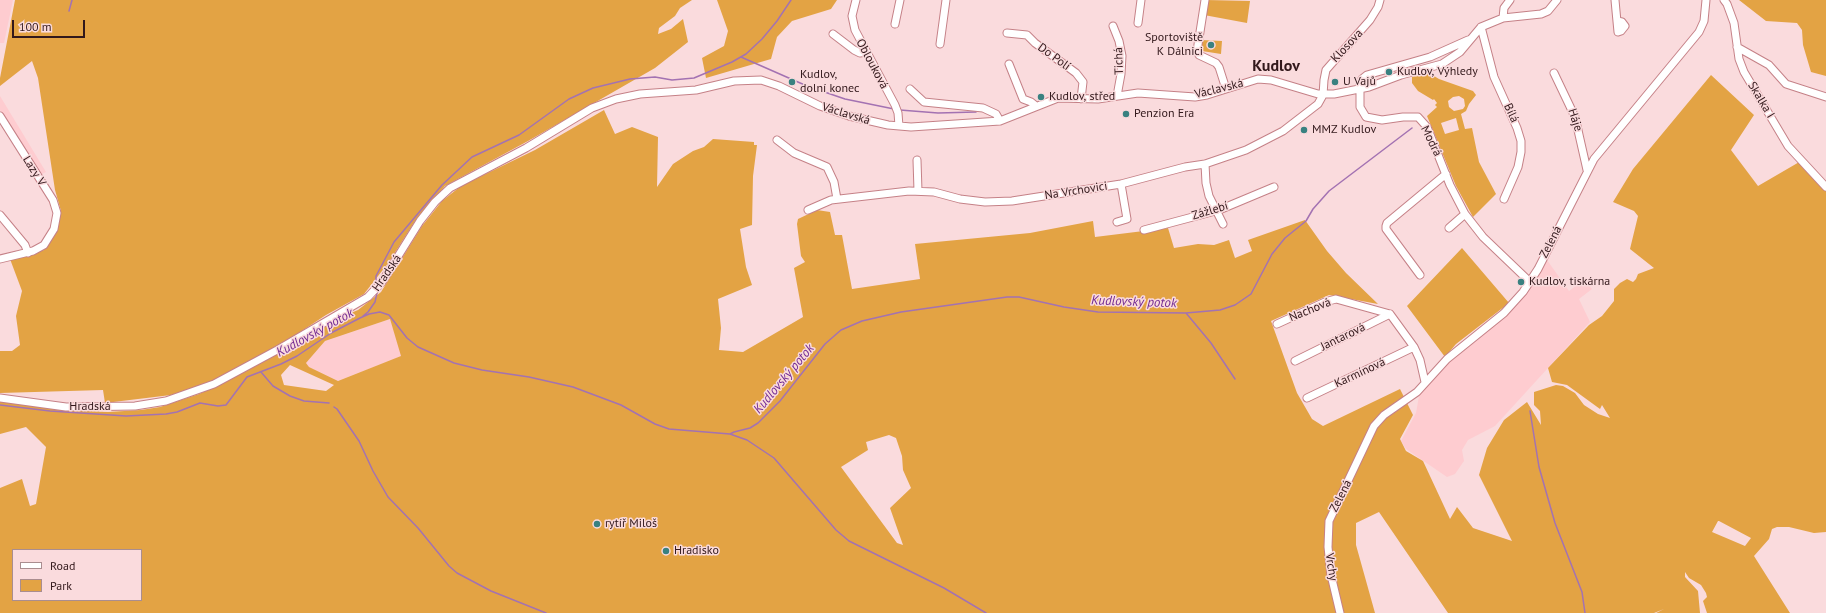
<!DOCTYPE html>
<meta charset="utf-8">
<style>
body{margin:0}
#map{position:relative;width:1826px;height:613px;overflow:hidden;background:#fadbdd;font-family:"PT Sans",sans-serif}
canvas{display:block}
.legend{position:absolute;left:12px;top:549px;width:130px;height:52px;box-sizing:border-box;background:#fadbdd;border:1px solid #aa8d8f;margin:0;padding:5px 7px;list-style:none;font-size:12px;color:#32181b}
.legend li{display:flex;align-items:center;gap:8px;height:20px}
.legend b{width:20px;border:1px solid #aa8d8f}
.scale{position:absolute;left:12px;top:20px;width:73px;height:18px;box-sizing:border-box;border:2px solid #32181b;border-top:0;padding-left:5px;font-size:12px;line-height:14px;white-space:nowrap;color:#32181b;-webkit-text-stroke:3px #fadbdd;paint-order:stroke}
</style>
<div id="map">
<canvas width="1826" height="613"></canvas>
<ul class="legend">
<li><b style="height:5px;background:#fff"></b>Road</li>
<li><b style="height:11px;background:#e3a344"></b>Park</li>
</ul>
<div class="scale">100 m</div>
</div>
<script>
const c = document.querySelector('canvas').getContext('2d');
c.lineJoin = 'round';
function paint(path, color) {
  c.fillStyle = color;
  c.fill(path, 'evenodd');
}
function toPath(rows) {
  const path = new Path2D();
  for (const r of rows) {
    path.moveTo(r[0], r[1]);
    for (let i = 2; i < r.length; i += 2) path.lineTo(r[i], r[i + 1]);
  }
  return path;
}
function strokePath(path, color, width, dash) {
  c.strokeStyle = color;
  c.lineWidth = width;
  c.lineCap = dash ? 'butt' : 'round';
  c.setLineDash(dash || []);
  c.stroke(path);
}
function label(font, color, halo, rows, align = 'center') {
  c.font = font + ' "PT Sans",sans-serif';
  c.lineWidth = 3;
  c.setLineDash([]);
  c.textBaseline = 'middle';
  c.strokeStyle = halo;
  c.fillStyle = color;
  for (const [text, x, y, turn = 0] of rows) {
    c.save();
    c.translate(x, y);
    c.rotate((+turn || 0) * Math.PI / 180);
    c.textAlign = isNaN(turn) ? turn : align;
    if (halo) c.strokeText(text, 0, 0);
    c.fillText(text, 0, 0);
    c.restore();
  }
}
const built = toPath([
 [0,0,13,0,4,43,0,43],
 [0,96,46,172,40,175,0,110],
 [1547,260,1569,291,1584,280,1592,289,1579,299,1590,322,1495,426,1468,440,1462,450,1464,461,1455,474,1447,477,1406,449,1401,441,1416,413,1419,396,1445,364,1519,303,1531,282],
 [390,319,402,356,338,381,309,367,306,363,325,341]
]);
const green = toPath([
 [15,0,692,0,680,8,675,16,659,28,658,34,671,29,683,19,688,42,655,68,528,141,445,186,415,221,389,262,364,294,326,315,285,342,238,370,198,387,171,395,105,403,103,390,0,393,0,351,12,351,20,345,16,316,22,291,10,259,44,250,55,234,61,211,55,190,38,78,32,61,0,86,0,78],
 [717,0,837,0,831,9,792,21,777,37,771,59,706,78,702,58,724,46,728,31],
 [1206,0,1250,1,1247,23,1204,15],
 [1739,0,1826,0,1826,76,1811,72,1803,45,1802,30,1797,23,1766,21],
 [1201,40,1222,41,1221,54,1202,51,1200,49],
 [1429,73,1439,79,1473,91,1476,95,1469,104,1466,111,1461,114,1465,129,1472,128,1479,162,1496,194,1473,217,1456,186,1427,116,1437,107,1435,105,1437,103,1434,99,1433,100,1418,91,1412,83,1412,77],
 [1459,96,1464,99,1465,106,1463,109,1454,111,1449,107,1448,101,1453,97],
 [1456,118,1459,130,1445,134,1441,123],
 [1711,75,1754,115,1731,150,1758,186,1801,161,1826,190,1826,532,1814,533,1789,527,1777,527,1772,529,1769,539,1754,556,1790,613,1707,613,1703,601,1707,597,1706,593,1701,585,1689,578,1685,572,1685,577,1698,591,1700,613,1656,613,1664,609,1654,613,1448,613,1379,512,1356,523,1356,545,1375,613,0,613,0,488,22,479,30,506,36,504,46,447,26,427,0,434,0,439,0,401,53,409,108,412,141,410,160,407,199,394,238,375,332,321,358,310,381,292,422,226,442,201,461,186,535,150,604,110,615,134,632,127,658,137,657,187,673,164,693,151,704,147,713,139,754,142,754,145,757,145,753,176,752,225,740,229,746,267,752,285,718,299,721,328,719,350,743,352,803,317,794,268,805,262,801,256,797,224,798,219,817,210,830,212,835,235,842,235,852,289,920,279,915,244,1030,233,1093,221,1095,237,1168,228,1174,248,1198,244,1214,245,1229,240,1235,258,1252,251,1248,240,1305,220,1327,251,1346,273,1378,304,1329,295,1271,321,1297,393,1312,419,1323,426,1400,389,1413,415,1400,439,1406,451,1423,461,1450,519,1457,507,1473,528,1512,541,1479,475,1487,448,1504,420,1527,402,1541,425,1540,411,1534,405,1534,392,1556,385,1563,386,1575,393,1584,405,1598,414,1610,418,1602,405,1600,409,1567,385,1552,382,1548,368,1589,325,1602,316,1614,301,1614,289,1620,283,1627,279,1633,282,1636,279,1638,274,1654,268,1630,249,1638,216,1634,211,1613,202,1633,169],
 [390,319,401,356,338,381,309,367,306,363,325,341],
 [290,365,334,385,326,391,284,385,281,375],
 [889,435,896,438,902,456,903,470,911,488,890,508,903,545,897,543,841,467,868,450,866,442],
 [1718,521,1719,521,1751,538,1745,546,1712,532],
 [13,550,141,550,141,600,13,600],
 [1462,248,1509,303,1456,344,1445,357,1407,306]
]);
const stream = toPath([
 [69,11,72,0],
 [741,57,807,86,845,99,894,109],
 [900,110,938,113,976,112],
 [376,285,376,276,394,242,442,185,472,157,519,135,569,99,593,88,630,79,655,77,672,80,694,78,732,62,746,54,762,39,777,21,791,0],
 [1186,313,1211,343,1235,379],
 [363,316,368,312,375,302,377,293],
 [261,372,273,386,290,396,304,401,329,403],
 [0,405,50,411,126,416,166,414,177,412,200,403,218,406,226,405,247,377,281,364,297,356,331,333,360,318,369,314,380,312,389,315,407,338,418,347,454,363,482,370,529,377,573,387,621,405,655,424,669,429,730,434,734,432,750,428,758,423,780,401,825,344,841,330,862,321,901,312,1007,297,1019,297,1064,307,1098,312,1186,313,1220,310,1235,305,1251,294,1272,254,1285,238,1306,221,1313,209,1329,191,1412,128],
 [334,407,337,409,359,441,373,471,388,497,418,528,449,566,457,573,491,591,546,613],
 [1530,411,1539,467,1555,523,1582,592,1585,613],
 [730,434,747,440,774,458,836,530,849,541,944,588,986,613]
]);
const minor = toPath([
 [856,0,852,16,855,30,895,105,898,113,899,126],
 [1205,0,1197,51,1199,55,1216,63,1219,67,1226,89],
 [1615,0,1616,11,1618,32,1621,31,1625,26,1622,22,1617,21],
 [1724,0,1727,4,1734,23,1739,59,1744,72,1788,146,1826,187],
 [1503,18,1504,8,1510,0],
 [1138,23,1141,0],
 [895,24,900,0],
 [1113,26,1119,41,1122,56,1121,74,1117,96],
 [1481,27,1494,77,1517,128,1521,141,1521,152,1518,167,1504,199],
 [1007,33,1027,35,1035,43,1076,73,1083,82,1081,99],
 [833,34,854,50,860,53,866,52],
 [1468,40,1430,57,1367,75,1362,79,1360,84,1360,107,1366,117,1382,120,1403,117,1418,117,1427,127,1450,185,1465,214,1483,237,1530,282],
 [940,44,946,0],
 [1737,47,1769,65,1786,84,1826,97],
 [1009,64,1023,99,1031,102,1036,106],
 [1554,73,1575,117,1587,170],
 [910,89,924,102,983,108,996,114,1000,121],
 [0,116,53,200,57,213,54,229,44,245,33,251,0,259],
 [777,140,794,153,827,167,834,182,837,199],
 [917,160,918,191],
 [1205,164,1206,183,1209,196,1223,224],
 [808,210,831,200,909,191,934,192,960,199,985,202,1012,201,1121,184,1185,167,1205,164,1246,150,1283,131,1318,104,1323,95,1324,80,1326,70,1370,20,1378,7,1380,0],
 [0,215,25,245,28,253],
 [1117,222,1127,219,1121,184],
 [1449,228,1465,214],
 [1144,230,1219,210,1274,187],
 [1420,275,1386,229,1386,226,1387,223,1446,174],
 [1390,314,1414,347,1420,360,1425,382],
 [1277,324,1325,302,1336,299,1390,314],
 [1295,361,1390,314],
 [0,398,66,407,135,406,166,401,214,384,279,349,368,297,382,282,420,221,435,202,450,188,526,148,592,108,616,99,640,94,696,90,734,81,761,80,779,86,820,106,849,116,888,125,911,127,1000,121,1058,98,1098,99,1138,93,1195,97,1207,95,1258,79,1271,80,1318,94,1334,94,1369,87,1401,75,1442,64,1460,52,1481,27,1503,18,1541,14,1548,11,1557,0],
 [1307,398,1414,347],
 [1340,613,1331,575,1328,547,1329,521,1374,426,1384,415,1417,392,1447,359,1504,313,1523,292,1538,269,1594,159,1699,32,1704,21,1706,0]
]);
const markers = [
 [1211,45,4,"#398180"],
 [1389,72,4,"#398180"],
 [792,82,4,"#398180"],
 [1335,82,4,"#398180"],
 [1041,97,4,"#398180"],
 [1126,114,4,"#398180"],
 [1304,130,4,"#398180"],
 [1521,282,4,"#398180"],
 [597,524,4,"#398180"],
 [666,551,4,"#398180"]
];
const poiNames = [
 ["Sportoviště",1203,38,"right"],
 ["K Dálnici",1203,52,"right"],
 ["Kudlov, Výhledy",1397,72],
 ["Kudlov,",800,75],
 ["dolní konec",800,89],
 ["U Vajů",1343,82],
 ["Kudlov, střed",1049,97],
 ["Penzion Era",1134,114],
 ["MMZ Kudlov",1312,130],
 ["Kudlov, tiskárna",1529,282],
 ["rytíř Miloš",605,524],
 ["Hradisko",674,551]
];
const streetNames = [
 ["Klosova",1347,46,-47],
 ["Do Polí",1054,57,36],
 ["Tichá",1119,61,-92],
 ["Oblouková",872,64,62],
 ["Václavská",1219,89,-14],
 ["Skalka I",1761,100,59],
 ["Bílá",1511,113,65],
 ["Václavská",846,114,17],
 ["Háje",1575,120,72],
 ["Modrá",1431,141,64],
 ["Lazy V",34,171,58],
 ["Na Vrchovici",1076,191,-9],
 ["Zážlebí",1210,211,-17],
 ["Zelená",1551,242,-63],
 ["Hradská",387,273,-55],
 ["Nachová",1310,310,-22],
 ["Jantarová",1343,337,-26],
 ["Karmínová",1360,373,-25],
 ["Hradská",90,407],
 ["Zelená",1341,496,-63],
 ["Vrchy",1331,567,81]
];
const waterNames = [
 ["Kudlovský potok",1134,302,2],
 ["Kudlovský potok",315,333,-29],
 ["Kudlovský potok",784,379,-50]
];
const districtNames = [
 ["Kudlov",1276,66]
];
paint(built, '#feccd0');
paint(green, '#e3a344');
strokePath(stream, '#a372b2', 1.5);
strokePath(minor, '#c58187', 9);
strokePath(minor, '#fff', 7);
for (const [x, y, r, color] of markers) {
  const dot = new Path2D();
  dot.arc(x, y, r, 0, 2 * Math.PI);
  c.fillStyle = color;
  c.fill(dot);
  strokePath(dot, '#fadbdd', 1.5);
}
label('12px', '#32181b', '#fadbdd', poiNames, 'left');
label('12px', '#32181b', '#fadbdd', streetNames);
label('italic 13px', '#722a91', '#fadbdd', waterNames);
label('bold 16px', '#32181b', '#fadbdd', districtNames);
</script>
